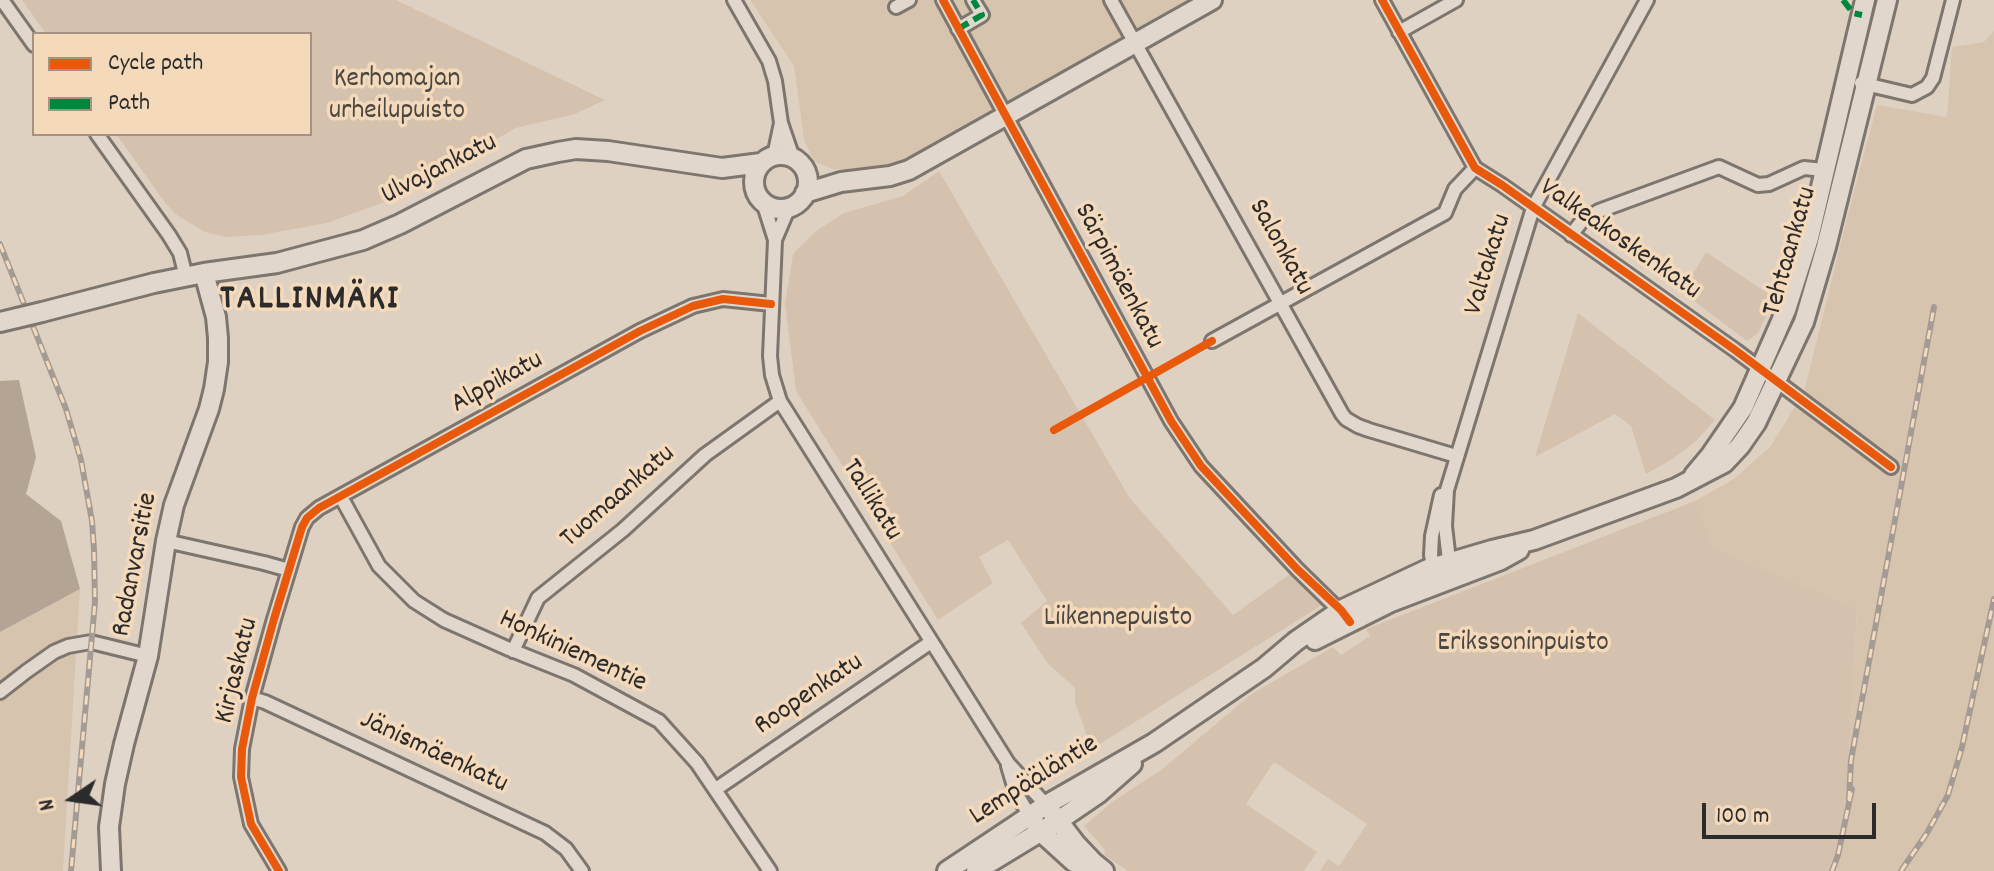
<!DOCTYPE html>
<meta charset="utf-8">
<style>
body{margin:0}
#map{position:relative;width:1994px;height:871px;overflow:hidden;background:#dfd1c2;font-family:Dekko,sans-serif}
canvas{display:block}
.legend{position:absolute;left:32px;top:32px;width:280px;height:104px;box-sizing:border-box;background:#f4d9bb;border:2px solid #a49381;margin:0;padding:10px 14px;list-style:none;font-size:24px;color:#2b2b2b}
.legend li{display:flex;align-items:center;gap:16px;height:40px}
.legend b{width:40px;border:2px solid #a49381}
.north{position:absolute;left:32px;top:759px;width:80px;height:80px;-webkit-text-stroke:6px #f4d9bb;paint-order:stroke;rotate:257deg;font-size:22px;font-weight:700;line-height:32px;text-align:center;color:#2b2b2b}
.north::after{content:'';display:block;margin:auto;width:28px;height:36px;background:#2b2b2b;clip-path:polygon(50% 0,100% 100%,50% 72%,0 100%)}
.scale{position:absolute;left:1702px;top:803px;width:174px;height:36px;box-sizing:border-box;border:4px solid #2b2b2b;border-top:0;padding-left:10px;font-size:24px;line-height:28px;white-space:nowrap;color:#2b2b2b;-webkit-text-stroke:6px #f4d9bb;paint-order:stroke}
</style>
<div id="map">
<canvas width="1994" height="871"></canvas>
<ul class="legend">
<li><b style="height:10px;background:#e8590c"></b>Cycle path</li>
<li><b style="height:10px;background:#00873e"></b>Path</li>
</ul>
<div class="north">N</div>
<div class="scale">100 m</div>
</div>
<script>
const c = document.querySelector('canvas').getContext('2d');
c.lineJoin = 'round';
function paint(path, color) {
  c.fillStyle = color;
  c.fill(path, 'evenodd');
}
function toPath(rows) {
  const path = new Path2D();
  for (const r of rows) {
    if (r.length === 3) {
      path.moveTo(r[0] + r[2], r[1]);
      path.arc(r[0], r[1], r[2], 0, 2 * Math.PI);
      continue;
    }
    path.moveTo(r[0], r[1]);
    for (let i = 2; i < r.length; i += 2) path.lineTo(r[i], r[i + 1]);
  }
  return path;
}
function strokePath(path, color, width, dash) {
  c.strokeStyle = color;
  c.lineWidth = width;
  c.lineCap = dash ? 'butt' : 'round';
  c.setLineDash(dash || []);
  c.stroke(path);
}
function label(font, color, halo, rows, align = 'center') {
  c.font = font + ' Dekko,sans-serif';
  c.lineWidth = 7;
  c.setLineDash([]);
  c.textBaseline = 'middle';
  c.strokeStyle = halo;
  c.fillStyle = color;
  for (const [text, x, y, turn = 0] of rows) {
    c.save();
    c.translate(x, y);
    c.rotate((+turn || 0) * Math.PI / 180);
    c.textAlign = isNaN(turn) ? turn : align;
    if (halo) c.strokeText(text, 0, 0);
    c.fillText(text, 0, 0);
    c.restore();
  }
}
const built = toPath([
 [750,0,1191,0,907,159,866,170,832,169,814,161,804,140,794,66],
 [1994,31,1994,871,1827,871,1835,853,1846,802,1857,610,1713,548,1695,501,1734,479,1770,447,1804,392,1847,218,1877,105,1947,117,1952,47,1984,42],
 [80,589,63,871,0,871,0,632]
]);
const green = toPath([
 [22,0,396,0,605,100,575,114,516,128,390,200,327,223,261,235,226,237,205,232,178,216,166,204,116,134,310,134,310,34,46,34],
 [939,171,1129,497,1233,615,1297,569,1330,600,1092,749,1075,703,1075,688,1048,664,1021,623,1047,601,1008,540,979,557,993,583,938,620,796,391,785,304,793,254,816,231,844,213,903,196],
 [1706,252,1775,298,1758,333,1747,341,1682,292],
 [1578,313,1715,420,1695,442,1674,458,1646,474,1631,426,1615,414,1535,457],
 [1695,501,1713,548,1857,609,1846,802,1835,853,1827,871,1320,871,1328,859,1339,866,1367,824,1274,762,1246,804,1317,852,1304,871,1128,871,1104,855,1105,850,1084,826,1112,802,1161,770,1253,693,1333,647,1341,655,1370,636,1366,629]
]);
const water = toPath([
 [19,380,36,457,26,494,61,521,80,589,0,632,0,381]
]);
const street = toPath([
 [2,0,34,45],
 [734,0,769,61,775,81,781,123,793,158],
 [943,0,1171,421,1201,466,1297,569,1345,616],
 [1111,0,1342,414,1346,419,1358,426,1369,430,1456,456],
 [1382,0,1475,168,1502,185,1735,350,1891,467],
 [896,7,909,0],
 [958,29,982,15,973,0],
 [1399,32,1456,0],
 [1861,83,1912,95,1927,87,1933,78,1953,0],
 [97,134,169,235,180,253,186,277],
 [774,156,781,123],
 [763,202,775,240,770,356,772,375,780,401,1008,763,1046,805],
 [1571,235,1582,221,1599,211,1719,167,1758,185,1769,184,1804,168,1824,170],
 [775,240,789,207],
 [1212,341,1445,213,1455,189,1475,168],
 [341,497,379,566,414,601,444,620,509,649,574,675,659,721,697,763,770,871],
 [166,541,264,563,289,570],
 [1450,569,1445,526,1447,490,1533,208,1647,0],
 [1434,571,1431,555,1432,536,1441,495],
 [513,651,538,598,623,530,705,455,780,401],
 [0,692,27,671,54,652,68,646,91,642,148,656],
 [252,698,265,702,545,833,566,849,582,871],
 [1008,766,1016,793,1030,816],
 [716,789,931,642],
 [279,871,251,824,241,777,242,749,252,698,274,619,302,527,307,518,319,508,640,331,693,306,723,299,771,304]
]);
const secondary = toPath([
 [781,182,27],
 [805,193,841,182,890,176,909,170,1212,0],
 [42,312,154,283,204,273,277,263,363,240,400,224,526,159,558,152,576,149,608,151,722,168,761,163],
 [0,322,17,318],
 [1694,475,1710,456,1743,408,1786,310,1809,238,1865,0],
 [1315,640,1391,602,1501,560,1519,550],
 [1053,814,1076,844,1093,862,1104,871],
 [1036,825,1041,832,1074,862,1093,871],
 [111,871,109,827,115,784,124,744,148,656,166,541,174,505,209,409,214,389,218,362,218,338,216,317,204,273],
 [947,871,1046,805,1154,743,1264,668,1296,641,1341,610,1428,569,1492,550,1534,540,1676,488,1724,463,1740,446,1756,423,1804,322,1826,247,1887,0],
 [976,871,1058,821,1099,793,1132,764]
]);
const rail = toPath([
 [0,244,66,409,81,460,92,521,94,550,95,602,71,871],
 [1849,800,1851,760,1934,307],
 [1832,871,1838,855,1852,789],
 [1901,871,1927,833,1948,795,1962,747,1994,599]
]);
const secondaryBridge = toPath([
 [17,318,42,312]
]);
const quiet = toPath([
 [1843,0,1853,13,1862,15],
 [958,29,982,15,973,0]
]);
const cycleway = toPath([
 [943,0,1171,421,1201,466,1297,569,1341,610,1350,622],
 [1382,0,1475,168,1502,185,1735,350,1891,467],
 [1054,430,1212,341],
 [279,871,251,824,241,777,242,749,252,698,274,619,302,527,307,518,319,508,640,331,693,306,723,299,771,304]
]);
const parkNames = [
 ["Kerhomajan",397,81],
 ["urheilupuisto",397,113],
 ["Liikennepuisto",1118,620],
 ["Erikssoninpuisto",1523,645]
];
const streetNames = [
 ["Ulvajankatu",440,171,-27],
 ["Valkeakoskenkatu",1619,241,35],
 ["Salonkatu",1279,248,61],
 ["Tehtaankatu",1792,252,-74],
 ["Valtakatu",1490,265,-73],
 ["Särpimäenkatu",1117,277,62],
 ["Alppikatu",498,384,-29],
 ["Tuomaankatu",619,498,-41],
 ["Tallikatu",870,501,58],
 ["Radanvarsitie",137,565,-79],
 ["Honkiniementie",572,653,25],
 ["Kirjaskatu",239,671,-76],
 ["Roopenkatu",810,696,-34],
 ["Jänismäenkatu",433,754,25],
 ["Lempääläntie",1035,782,-32]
];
const districtNames = [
 ["TALLINMÄKI",310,302]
];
paint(built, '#d6c4af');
paint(green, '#d5c2ae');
paint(water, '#b3a493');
strokePath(street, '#7c766f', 18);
strokePath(secondary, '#7c766f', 24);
strokePath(street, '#e1d7cc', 12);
strokePath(secondary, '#e1d7cc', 18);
strokePath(rail, '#a49c94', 6);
strokePath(rail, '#f4d9bb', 3, [9]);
strokePath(secondaryBridge, '#7c766f', 24, []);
strokePath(secondaryBridge, '#e1d7cc', 18);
strokePath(quiet, '#00873e', 6, [12, 6]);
strokePath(cycleway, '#e8590c', 8);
label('28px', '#4b4742', '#f4d9bb', parkNames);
label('28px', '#2b2b2b', '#f4d9bb', streetNames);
c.letterSpacing = '2px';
label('bold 36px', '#2b2b2b', '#f4d9bb', districtNames);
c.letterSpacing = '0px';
</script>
